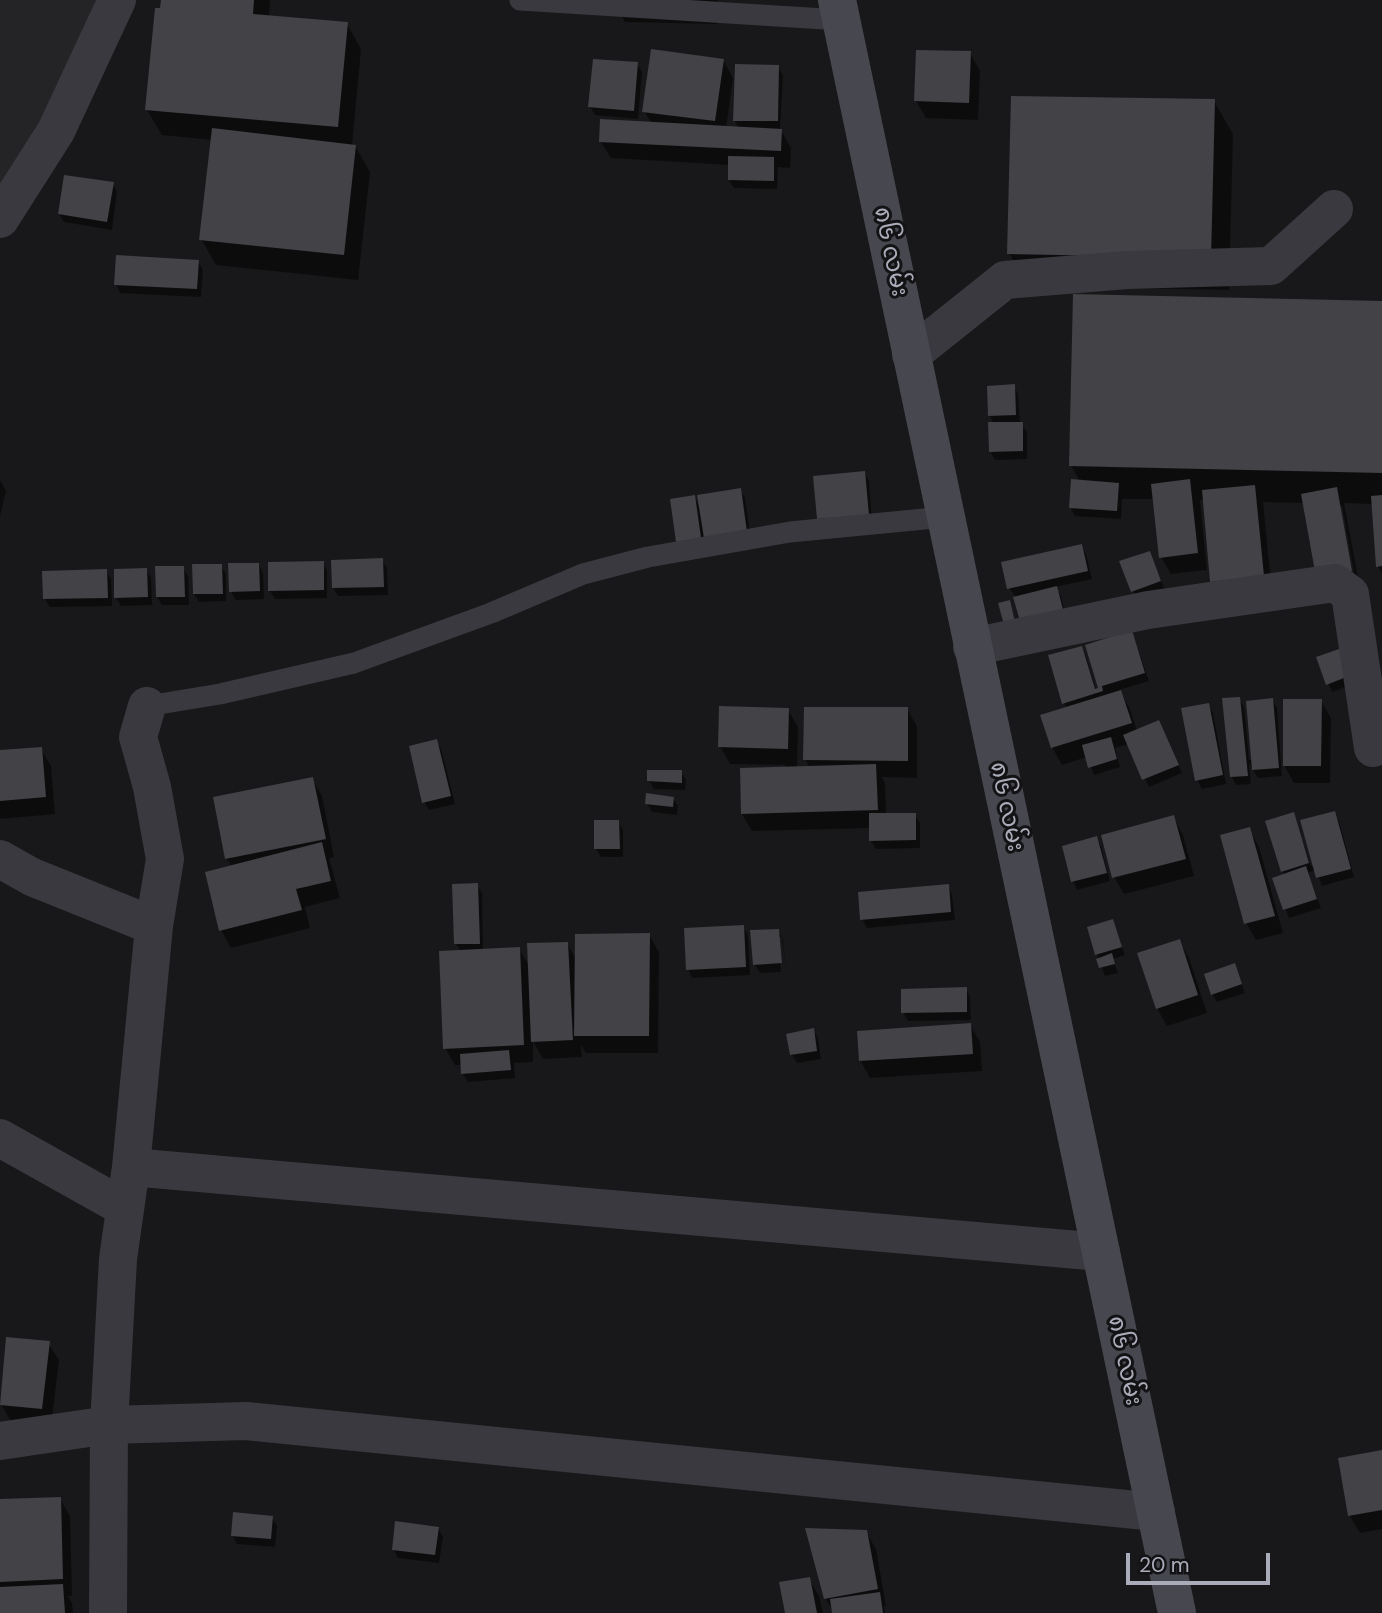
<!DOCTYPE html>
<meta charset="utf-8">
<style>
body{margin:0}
#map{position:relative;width:1382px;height:1613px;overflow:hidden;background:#18181a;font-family:"DM Sans",sans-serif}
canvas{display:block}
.scale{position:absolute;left:1126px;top:1553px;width:144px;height:32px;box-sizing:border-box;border:4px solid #abacb9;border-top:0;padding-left:9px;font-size:21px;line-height:24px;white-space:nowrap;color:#abacb9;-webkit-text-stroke:5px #131315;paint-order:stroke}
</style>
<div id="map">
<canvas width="1382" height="1613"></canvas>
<div class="scale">20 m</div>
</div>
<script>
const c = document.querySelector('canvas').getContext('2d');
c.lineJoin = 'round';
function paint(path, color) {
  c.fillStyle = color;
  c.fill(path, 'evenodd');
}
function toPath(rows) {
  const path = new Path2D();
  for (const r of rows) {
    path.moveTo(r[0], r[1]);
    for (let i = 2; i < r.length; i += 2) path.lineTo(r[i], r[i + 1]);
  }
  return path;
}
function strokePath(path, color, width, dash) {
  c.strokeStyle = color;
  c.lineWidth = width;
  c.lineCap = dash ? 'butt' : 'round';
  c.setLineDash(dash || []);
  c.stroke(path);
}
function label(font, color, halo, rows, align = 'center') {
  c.font = font + ' "DM Sans","Noto Sans Myanmar",sans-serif';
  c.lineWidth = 6;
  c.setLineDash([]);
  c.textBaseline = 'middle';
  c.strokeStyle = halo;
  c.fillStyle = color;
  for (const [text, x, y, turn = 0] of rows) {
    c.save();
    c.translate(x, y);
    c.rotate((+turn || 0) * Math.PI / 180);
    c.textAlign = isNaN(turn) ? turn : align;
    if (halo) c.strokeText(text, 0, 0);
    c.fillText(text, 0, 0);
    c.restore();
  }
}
const built = toPath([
 [0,0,99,0,0,208]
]);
const shadow = toPath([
 [163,0,270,0,269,17,347,24,361,49,352,146,355,146,370,172,358,280,216,265,201,239,212,140,162,135,147,110],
 [615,0,718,0,717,24,625,22,615,4],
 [970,53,980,71,978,120,926,118,916,101],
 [723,60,733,78,726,128,739,129,735,121,778,67,783,75,780,129,791,148,790,168,778,167,777,189,734,188,729,180,730,165,611,158,600,141,652,124,644,111],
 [637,64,642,72,638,119,595,115,590,106],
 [1214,101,1233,134,1229,290,1028,286,1009,253],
 [113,184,117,192,112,230,64,222,59,214],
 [198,261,203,270,201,297,120,293,116,284],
 [1075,296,1382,303,1382,574,1378,566,1373,504,1344,503,1360,588,1328,594,1318,577,1305,503,1263,502,1272,593,1222,598,1212,581,1204,500,1200,500,1207,570,1171,574,1161,557,1155,499,1122,499,1121,519,1075,516,1071,508,1073,481,1080,482,1071,465],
 [1339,506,1342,506,1355,579,1352,580],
 [1014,386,1018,394,1020,423,1027,432,1027,459,995,460,990,451,994,424,990,416],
 [864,473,869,481,872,523,823,527],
 [0,480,6,491,0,516],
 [740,490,745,498,751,540,711,545,703,532,705,546,683,549,694,497,701,509],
 [1081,546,1086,554,1092,579,1055,587,1061,596,1066,618,1021,621,1015,596,1009,588],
 [1149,553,1165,590,1137,600,1122,562],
 [382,560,387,568,388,595,338,596,333,588],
 [323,563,327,571,327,598,275,599,270,591],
 [258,564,263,573,264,599,236,600,231,592],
 [221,566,226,574,226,601,199,602,194,594],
 [183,568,188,576,189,605,162,605,157,597],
 [146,570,151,578,152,605,121,606,116,598],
 [106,571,111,579,112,606,50,607,45,599,44,572],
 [1132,632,1149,681,1119,690,1130,709,1137,731,1163,730,1182,773,1149,787,1129,744,1115,748,1120,767,1094,775,1087,757,1062,765,1052,747,1067,709,1064,703,1082,648,1086,656,1096,690,1101,689,1087,646],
 [1318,658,1358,683,1332,692],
 [1239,699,1244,707,1249,760,1252,759,1272,700,1277,708,1282,776,1258,778,1249,763,1251,784,1236,785,1232,777],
 [1321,701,1331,718,1330,783,1294,783,1284,765],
 [1208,705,1213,713,1226,784,1202,789,1197,780],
 [907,709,917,726,917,778,882,777,885,783,886,815,915,815,920,823,920,848,876,849,871,841,871,828,752,831,742,814,785,768,785,765,730,764,720,746,788,710,798,727,797,768,810,768,805,759],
 [436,741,441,749,455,804,429,810,424,802],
 [41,749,51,766,55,814,0,819,0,752],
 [681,772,686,780,685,790,654,789,649,781],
 [312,779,322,796,334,857,329,858,340,898,305,907,310,928,231,948,221,930,232,867,227,859,215,798],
 [673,798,678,806,677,815,652,812,647,803],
 [1334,813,1339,821,1354,877,1322,886,1316,870,1308,873,1321,908,1289,918,1274,879,1285,876,1282,871,1293,814,1311,866,1314,865],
 [1173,817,1183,835,1194,876,1124,894,1114,877],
 [618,822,623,830,623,857,601,857,596,849],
 [1249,829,1259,847,1283,933,1256,940,1246,923],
 [1096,838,1101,846,1110,881,1077,890,1073,881],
 [477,885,482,893,483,951,519,949,530,967,567,943,576,959,649,935,659,952,658,1053,586,1053,581,1045,582,1057,543,1059,533,1041,533,1062,514,1063,515,1078,468,1082,463,1074,462,1065,455,1065,445,1048,461,952,456,944],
 [948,886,952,895,955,920,867,928,862,919],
 [1112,921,1125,955,1113,959,1118,973,1105,976,1097,954],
 [743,927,748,935,750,975,692,978,688,969],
 [778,930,783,939,786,971,782,937,778,937,781,972,760,973,755,965],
 [1179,941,1189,958,1207,1013,1167,1026,1157,1008],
 [1234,965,1245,993,1217,1002,1212,994],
 [966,989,970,997,971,1020,908,1021,903,1012],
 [970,1025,980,1042,982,1071,870,1078,860,1060],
 [813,1030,818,1038,821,1059,797,1063,792,1055,788,1035],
 [48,1343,59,1360,51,1426,11,1422,1,1404],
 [1382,1452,1382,1529,1360,1533,1350,1516,1340,1460],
 [60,1499,70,1516,72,1596,68,1596,72,1603,73,1613,0,1613,0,1501],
 [272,1518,277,1526,275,1547,237,1544,232,1535],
 [438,1528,443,1537,439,1563,398,1558,393,1549],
 [866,1532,876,1549,886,1606,884,1606,885,1613,834,1613,825,1598],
 [809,1579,819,1596,823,1613,787,1613]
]);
const building = toPath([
 [161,0,254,0,253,14,348,22,338,127,145,110,155,8,160,8],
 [651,49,724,59,715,121,642,112],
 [916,50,971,51,969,103,914,101],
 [593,59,638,62,634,111,588,107],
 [735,64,779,65,778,121,733,121],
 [1011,96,1215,99,1211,258,1007,254],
 [600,119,782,129,781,151,599,142],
 [212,128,356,145,344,255,199,240],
 [728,156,774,157,774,181,728,180],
 [64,175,114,182,107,222,58,214],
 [116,255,199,260,197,289,114,285],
 [1073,294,1382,301,1382,473,1069,466],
 [1015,384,1016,415,988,416,987,386],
 [988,422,1023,422,1023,451,989,452],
 [865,471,869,515,817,519,813,476],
 [1071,479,1119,483,1117,511,1069,508],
 [1190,479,1198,553,1159,558,1151,484],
 [1255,485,1264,576,1210,582,1202,490],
 [1337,487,1352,571,1316,577,1301,494],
 [741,488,747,532,704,538,697,495],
 [695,495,701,538,676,542,670,499],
 [1382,495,1382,566,1376,567,1371,496],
 [1082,544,1088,571,1007,589,1001,562],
 [1150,551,1161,581,1131,592,1119,561],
 [383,558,384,587,332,588,331,560],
 [324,561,324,590,268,591,268,562],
 [228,563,259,563,260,591,229,592],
 [192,564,222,564,223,594,193,594],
 [155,566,184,566,185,597,156,597],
 [147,568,148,597,114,598,114,569],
 [107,569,108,598,43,599,42,571],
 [1057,586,1063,610,1020,621,1013,597],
 [1010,600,1015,622,1004,625,998,603],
 [1132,630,1145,673,1102,686,1103,691,1062,704,1048,655,1082,646,1095,689,1098,688,1085,645],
 [1345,647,1354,674,1326,685,1316,657],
 [1121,690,1132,723,1051,748,1040,715],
 [1240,697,1248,776,1230,777,1222,698],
 [1273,698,1279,768,1252,770,1246,701],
 [1283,699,1322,699,1321,766,1283,766],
 [1209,703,1223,775,1195,781,1181,708],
 [719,706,789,708,788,749,718,747],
 [804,707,908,707,908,761,803,760],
 [1159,720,1179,765,1142,780,1123,735],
 [1111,737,1117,759,1088,768,1082,745],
 [437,739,451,796,422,803,409,746],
 [42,747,46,797,0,801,0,750],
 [876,764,878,810,741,814,740,768],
 [647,770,682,770,682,783,647,781],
 [313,777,326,839,225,859,213,797],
 [646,793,674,797,673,807,645,804],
 [1335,811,1351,869,1316,878,1300,820],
 [1294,812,1309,863,1281,872,1265,821],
 [869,813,916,813,916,840,869,841],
 [1174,815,1186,859,1112,878,1101,835],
 [594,820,619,820,620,849,594,849],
 [1250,827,1275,916,1244,924,1220,835],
 [1097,836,1107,873,1071,882,1062,846],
 [322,842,331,881,296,889,302,910,219,931,205,872],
 [1306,866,1317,899,1283,910,1272,878],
 [478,883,480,944,454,944,452,884],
 [949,884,951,912,860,920,858,892],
 [1113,919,1122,947,1095,955,1087,927],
 [744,925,746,967,686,970,684,928],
 [779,929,782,963,753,965,750,930],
 [650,933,649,1036,574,1036,575,934],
 [1180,939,1198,995,1156,1009,1137,953],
 [568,942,573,1040,531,1042,527,943],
 [520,947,524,1045,443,1049,439,951],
 [1112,953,1115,964,1099,968,1096,959],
 [1235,963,1242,984,1211,995,1204,974],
 [967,987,967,1012,901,1013,901,989],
 [971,1023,973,1054,859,1061,857,1031],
 [814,1028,817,1051,790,1055,786,1034],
 [509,1050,511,1070,461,1074,460,1054],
 [6,1337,50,1341,42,1409,0,1405],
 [1382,1450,1382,1510,1348,1516,1338,1458],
 [61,1497,63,1579,0,1582,0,1499],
 [233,1512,273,1516,271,1539,231,1536],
 [395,1521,439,1527,435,1555,392,1550],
 [805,1528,867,1530,878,1589,824,1599],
 [810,1577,817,1613,785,1613,779,1582],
 [63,1584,65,1613,0,1613,0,1587],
 [880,1592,883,1613,832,1613,830,1599]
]);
const lane = toPath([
 [520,0,841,20],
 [147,706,220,694,354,663,491,613,583,574,648,557,790,532,945,517]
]);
const street = toPath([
 [0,219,56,131,117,0],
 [911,355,1005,280,1127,270,1271,266,1334,209],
 [972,647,1148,610,1335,583,1350,594,1373,748],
 [147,706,138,737,152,787,165,859,154,926],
 [0,859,32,877,154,926,131,1167,118,1259,109,1425,108,1613],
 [0,1138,125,1208],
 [131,1167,1101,1252],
 [0,1441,109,1425,246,1421,1156,1512]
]);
const secondary = toPath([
 [837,0,1177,1613]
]);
const streetNames = [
 ["၈၆ လမ်း",890,252,78],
 ["၈၆ လမ်း",1006,807,78],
 ["၈၆ လမ်း",1124,1361,78]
];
paint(built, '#242427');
paint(shadow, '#0007');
paint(building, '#424247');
strokePath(lane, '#39393f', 21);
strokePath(street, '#39393f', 38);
strokePath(secondary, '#47474f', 38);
label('24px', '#abacb9', '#131315', streetNames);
</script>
